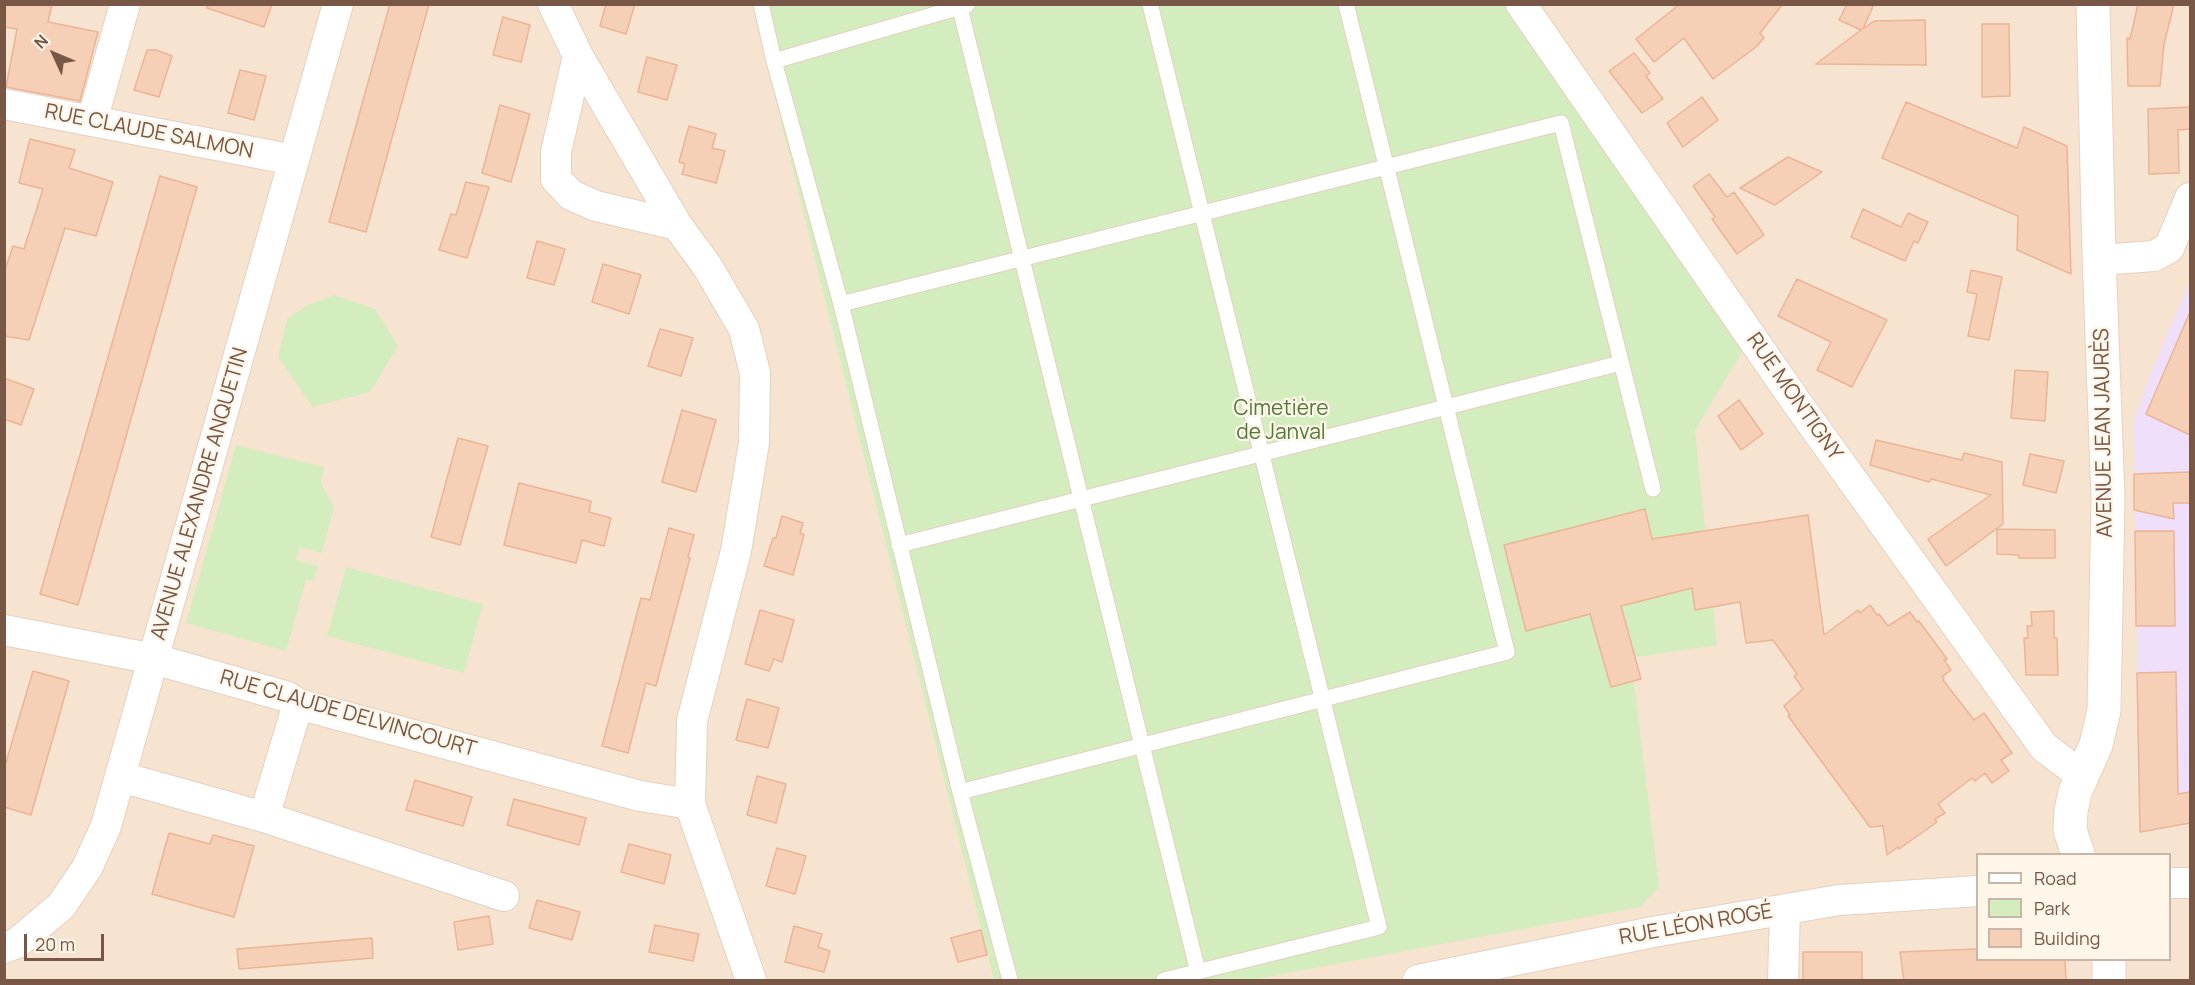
<!DOCTYPE html>
<meta charset="utf-8">
<style>
body{margin:0}
#map{position:relative;width:2195px;height:985px;overflow:hidden;background:#fef3e2;font-family:Manrope,sans-serif}
canvas{display:block}
.frame{position:absolute;inset:0;border:6px solid #795746;pointer-events:none}
.legend{position:absolute;left:1976px;top:853px;width:195px;height:108px;box-sizing:border-box;background:#fff6ea;border:2px solid #c9b6a8;margin:0;padding:8px 10px;list-style:none;font-size:18px;color:#795746}
.legend li{display:flex;align-items:center;gap:12px;height:30px}
.legend b{width:30px;border:2px solid #c9b6a8}
.north{position:absolute;left:24px;top:24px;width:60px;height:60px;-webkit-text-stroke:4px #fff6ea;paint-order:stroke;rotate:314deg;font-size:16px;font-weight:700;line-height:24px;text-align:center;color:#795746}
.north::after{content:'';display:block;margin:auto;width:21px;height:27px;background:#795746;clip-path:polygon(50% 0,100% 100%,50% 72%,0 100%)}
.scale{position:absolute;left:24px;top:934px;width:80px;height:27px;box-sizing:border-box;border:3px solid #795746;border-top:0;padding-left:8px;font-size:18px;line-height:21px;white-space:nowrap;color:#795746;-webkit-text-stroke:4px #fff6ea;paint-order:stroke}
</style>
<div id="map">
<canvas width="2195" height="985"></canvas>
<div class="frame"></div>
<ul class="legend">
<li><b style="height:8px;background:#fff"></b>Road</li>
<li><b style="height:16px;background:#d3edbf"></b>Park</li>
<li><b style="height:16px;background:#f6cfb7"></b>Building</li>
</ul>
<div class="north">N</div>
<div class="scale">20 m</div>
</div>
<script>
const c = document.querySelector('canvas').getContext('2d');
c.lineJoin = 'round';
function paint(path, color) {
  c.fillStyle = color;
  c.fill(path, 'evenodd');
}
function toPath(rows) {
  const path = new Path2D();
  for (const r of rows) {
    path.moveTo(r[0], r[1]);
    for (let i = 2; i < r.length; i += 2) path.lineTo(r[i], r[i + 1]);
  }
  return path;
}
function strokePath(path, color, width, dash) {
  c.strokeStyle = color;
  c.lineWidth = width;
  c.lineCap = dash ? 'butt' : 'round';
  c.setLineDash(dash || []);
  c.stroke(path);
}
function label(font, color, halo, rows, align = 'center') {
  c.font = font + ' Manrope,sans-serif';
  c.lineWidth = 4.5;
  c.setLineDash([]);
  c.textBaseline = 'middle';
  c.strokeStyle = halo;
  c.fillStyle = color;
  for (const [text, x, y, turn = 0] of rows) {
    c.save();
    c.translate(x, y);
    c.rotate((+turn || 0) * Math.PI / 180);
    c.textAlign = isNaN(turn) ? turn : align;
    if (halo) c.strokeText(text, 0, 0);
    c.fillText(text, 0, 0);
    c.restore();
  }
}
const residential = toPath([
 [5,5,2190,5,2190,980,5,980],
 [1978,854,2170,854,2170,960,1978,960]
]);
const education = toPath([
 [2190,281,2190,819,2140,826,2134,421,2152,370]
]);
const green = toPath([
 [752,5,1504,5,1745,347,1695,430,1717,645,1631,658,1659,887,1640,907,1251,980,994,980],
 [335,295,375,309,398,346,370,392,313,407,278,357,287,319,306,306],
 [236,445,324,467,321,483,334,507,322,553,299,547,296,560,318,566,314,581,306,580,286,651,186,623],
 [346,567,483,604,464,673,327,636]
]);
const building = toPath([
 [4,4,52,4,48,22,98,32,80,101,6,87,17,29,4,27,4,4],
 [207,4,272,4,264,27,207,8,207,4],
 [390,4,429,4,366,232,329,222,390,4],
 [606,4,635,4,626,34,600,26,606,4],
 [1680,4,1783,4,1760,33,1764,38,1756,47,1713,79,1684,38,1654,62,1636,39,1680,4],
 [1847,4,1874,4,1863,29,1874,21,1925,20,1926,65,1816,64,1861,30,1839,20,1847,4],
 [2138,4,2174,4,2164,44,2160,86,2128,86,2127,38,2130,39,2138,4],
 [503,17,530,25,521,62,493,55,503,17],
 [1982,24,2009,24,2010,96,1982,97,1982,24],
 [147,50,156,50,172,56,159,97,134,90,147,50],
 [1634,53,1650,73,1646,76,1663,99,1642,113,1609,71,1634,53],
 [647,57,677,65,667,100,638,92,647,57],
 [240,70,266,76,254,120,228,113,240,70],
 [1702,97,1718,120,1683,147,1667,123,1702,97],
 [1906,102,2017,148,2024,127,2067,146,2071,274,2017,250,2018,216,1882,158,1906,102],
 [500,105,530,114,511,182,482,173,500,105],
 [2190,107,2190,129,2178,130,2179,173,2149,174,2148,109,2190,107],
 [689,126,716,134,712,148,725,151,716,183,682,174,685,164,679,162,689,126],
 [30,139,75,150,69,168,113,182,96,236,65,228,29,340,4,336,4,273,13,246,24,249,43,189,19,183,30,139],
 [1788,157,1822,172,1775,205,1740,188,1788,157],
 [1709,174,1727,197,1734,192,1764,235,1737,254,1712,219,1715,217,1693,186,1709,174],
 [160,176,197,187,78,605,40,594,160,176],
 [466,182,489,187,467,258,439,250,451,214,456,215,466,182],
 [1863,209,1901,227,1908,213,1928,222,1918,243,1914,241,1905,261,1851,237,1863,209],
 [537,241,565,249,554,285,527,278,537,241],
 [603,264,641,275,629,314,592,302,603,264],
 [1971,270,2002,277,1989,340,1968,336,1977,294,1967,292,1971,270],
 [1797,279,1887,320,1852,387,1817,370,1831,342,1778,316,1797,279],
 [2190,312,2190,435,2146,414,2190,312],
 [660,329,693,338,681,376,648,366,660,329],
 [2015,370,2048,372,2045,421,2011,418,2015,370],
 [4,378,34,389,21,425,4,419,4,378],
 [1739,400,1763,434,1741,450,1718,416,1739,400],
 [682,410,716,420,696,492,662,482,682,410],
 [458,438,488,446,460,545,431,537,458,438],
 [1876,440,1962,460,1964,453,2002,462,2003,524,1946,566,1928,539,1991,495,1931,479,1929,482,1870,465,1876,440],
 [2030,454,2064,461,2056,493,2023,485,2030,454],
 [2190,472,2190,503,2173,503,2174,519,2134,510,2134,474,2190,472],
 [519,483,591,501,589,512,611,518,604,546,582,540,576,563,504,545,519,483],
 [1645,509,1652,539,1808,515,1824,635,1858,610,1860,613,1870,605,1877,615,1879,614,1888,626,1910,612,1917,622,1919,621,1947,659,1944,660,1951,670,1942,677,1944,679,1943,680,1974,720,1984,713,2012,753,2001,760,2009,771,1992,783,1985,773,1975,781,1972,778,1938,804,1945,813,1935,819,1937,822,1899,849,1898,847,1887,855,1883,826,1870,827,1788,716,1790,715,1784,706,1803,689,1794,676,1797,674,1773,640,1746,643,1740,602,1695,610,1692,588,1621,606,1641,679,1611,687,1590,614,1526,631,1504,545,1645,509],
 [782,516,803,523,800,533,804,535,793,575,764,566,773,538,776,538,782,516],
 [669,528,694,535,688,557,690,558,656,686,646,683,628,753,602,746,641,598,650,600,669,528],
 [1997,529,2055,530,2055,558,2019,558,2019,555,1997,554,1997,529],
 [2135,531,2174,531,2175,626,2136,626,2135,531],
 [760,610,794,620,782,662,774,659,769,671,745,664,760,610],
 [2054,611,2054,638,2057,638,2058,675,2026,675,2024,638,2028,638,2027,626,2032,626,2031,612,2054,611],
 [33,671,69,681,31,815,4,807,4,769,33,671],
 [2176,672,2178,794,2190,792,2190,823,2140,832,2137,673,2176,672],
 [747,699,779,708,768,748,736,740,747,699],
 [757,776,786,784,776,823,747,815,757,776],
 [415,780,472,797,463,826,406,810,415,780],
 [514,799,586,818,579,845,507,825,514,799],
 [169,833,210,844,213,835,254,846,234,917,152,894,169,833],
 [629,844,671,855,664,884,621,872,629,844],
 [777,848,806,856,795,894,766,886,777,848],
 [537,900,580,912,572,940,529,928,537,900],
 [489,916,493,944,458,950,454,922,489,916],
 [655,925,699,934,693,961,649,952,655,925],
 [794,926,822,934,818,947,830,951,824,972,785,962,794,926],
 [981,930,987,955,958,962,951,938,981,930],
 [372,938,373,958,239,969,237,949,372,938],
 [1977,949,1977,960,2065,960,2066,981,1904,981,1900,952,1977,949],
 [1803,952,1862,952,1862,981,1803,981,1803,952]
]);
const lane = toPath([
 [761,4,774,61,841,304,960,792,1507,652,1346,4],
 [959,4,1198,972],
 [1150,4,1379,927,1164,980],
 [774,61,967,5],
 [841,304,1561,123,1653,489],
 [899,545,1621,363],
 [960,792,1010,980]
]);
const street = toPath([
 [553,4,578,56,677,225,707,266,744,329,755,373,754,443,736,551,692,721,690,804,751,980],
 [1521,4,1797,403,2044,747,2082,776],
 [578,56,556,152,556,179,571,195,596,206,677,225],
 [4,104,294,160],
 [92,121,125,4],
 [2099,255,2114,259,2154,256,2169,248,2190,198],
 [4,630,154,659,288,697,298,704,640,796,690,804],
 [121,777,264,817,298,704],
 [264,817,504,896],
 [2170,883,2190,883],
 [4,948,17,943,61,906,87,868,106,826,338,4],
 [1418,980,1653,932,1839,900,1978,891],
 [1783,980,1785,909]
]);
const secondary = toPath([
 [2078,854,2070,830,2071,811,2075,792,2096,745,2104,710,2108,499,2099,255,2093,4],
 [2109,960,2109,980]
]);
const streetNames = [
 ["RUE CLAUDE SALMON",149,132,11],
 ["RUE MONTIGNY",1794,397,55],
 ["AVENUE JEAN JAURÈS",2104,433,-91],
 ["AVENUE ALEXANDRE ANQUETIN",200,494,-74],
 ["RUE CLAUDE DELVINCOURT",348,714,16],
 ["RUE LÉON ROGÉ",1696,925,-10]
];
const parkNames = [
 ["Cimetière",1281,409],
 ["de Janval",1281,433]
];
paint(residential, '#f7e4d0');
paint(education, '#f0dffb');
paint(green, '#d3edbf');
paint(building, '#f6cfb7');
strokePath(building, '#ebb496', 1.5);
strokePath(lane, '#e6d0bf', 17);
strokePath(street, '#e6d0bf', 32);
strokePath(secondary, '#ebd1bc', 35);
strokePath(lane, '#fff', 15);
strokePath(street, '#fff', 30);
strokePath(secondary, '#fff', 33);
label('21px', '#795746', '#fff6ea', streetNames);
label('21px', '#4e7a3a', '#fff6ea', parkNames);
</script>
